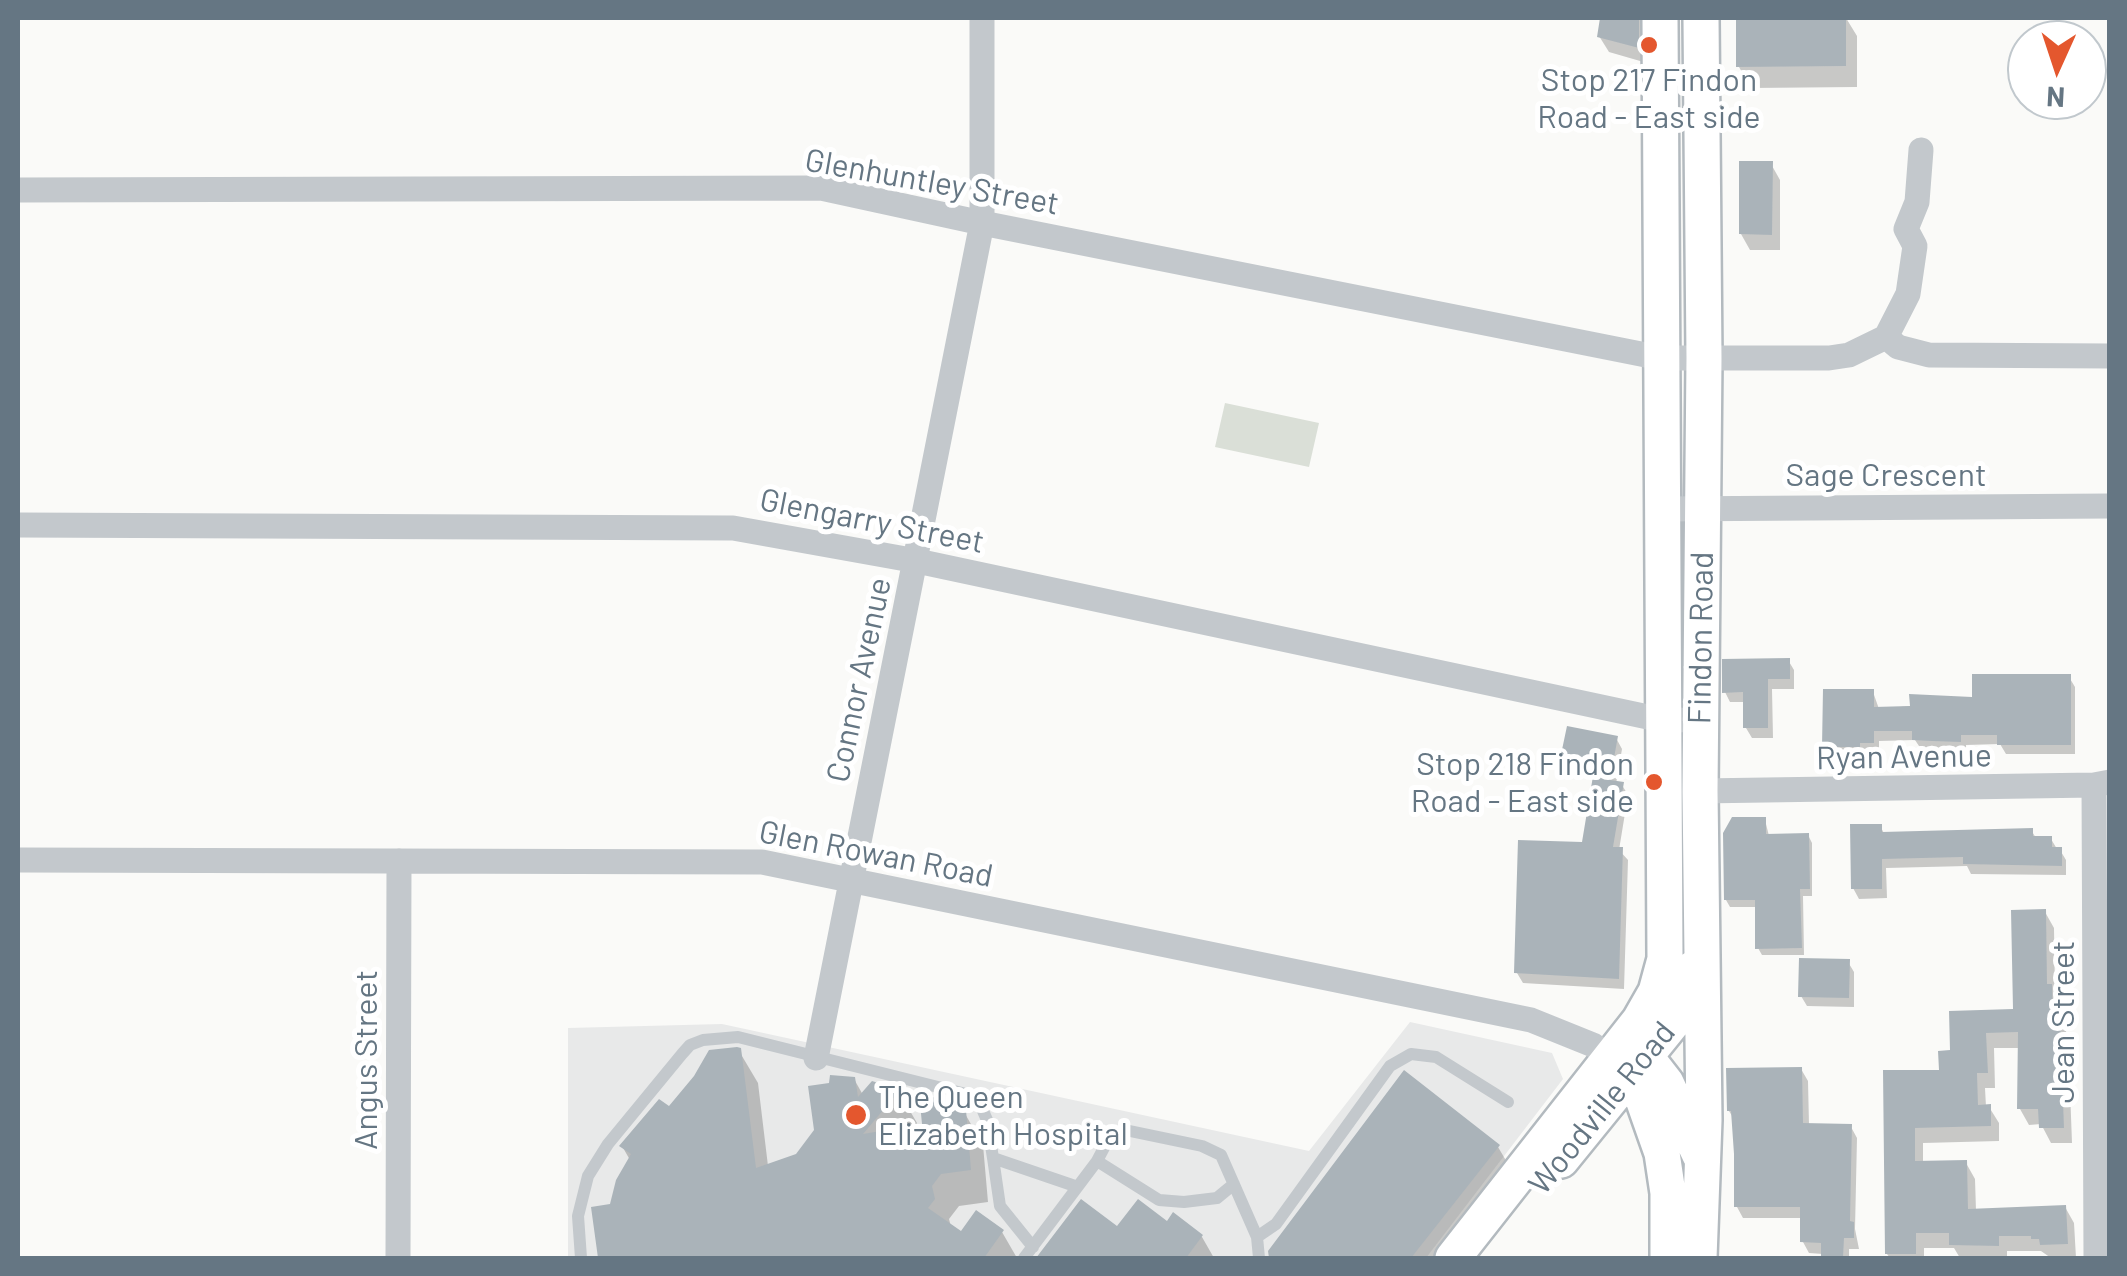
<!DOCTYPE html>
<style>
body{margin:0}
#map{position:relative;width:2127px;height:1276px;overflow:hidden;background:#fafaf8;font-family:Barlow,sans-serif}
canvas{display:block}
.frame{position:absolute;inset:0;border:20px solid #657683;pointer-events:none}
.north{position:absolute;left:2007px;top:20px;width:100px;height:100px;box-sizing:border-box;background:#fff;border:2px solid #c1c8cd;border-radius:50%;rotate:183deg;font-size:28px;font-weight:700;line-height:40px;text-align:center;color:#657683}
.north::after{content:'';display:block;margin:auto;width:35px;height:45px;background:#e4572e;clip-path:polygon(50% 0,100% 100%,50% 72%,0 100%)}
</style>
<div id="map">
<canvas width="2127" height="1276"></canvas>
<div class="frame"></div>
<div class="north">N</div>
</div>
<script>
const c = document.querySelector('canvas').getContext('2d');
c.lineJoin = 'round';
function paint(path, color) {
  c.fillStyle = color;
  c.fill(path, 'evenodd');
}
function toPath(rows) {
  const path = new Path2D();
  for (const r of rows) {
    path.moveTo(r[0], r[1]);
    for (let i = 2; i < r.length; i += 2) path.lineTo(r[i], r[i + 1]);
  }
  return path;
}
function strokePath(path, color, width, dash) {
  c.strokeStyle = color;
  c.lineWidth = width;
  c.lineCap = dash ? 'butt' : 'round';
  c.setLineDash(dash || []);
  c.stroke(path);
}
function label(font, color, halo, rows, align = 'center') {
  c.font = font + ' Barlow,sans-serif';
  c.lineWidth = 10;
  c.setLineDash([]);
  c.textBaseline = 'middle';
  c.strokeStyle = halo;
  c.fillStyle = color;
  for (const [text, x, y, turn = 0] of rows) {
    c.save();
    c.translate(x, y);
    c.rotate((+turn || 0) * Math.PI / 180);
    c.textAlign = isNaN(turn) ? turn : align;
    if (halo) c.strokeText(text, 0, 0);
    c.fillText(text, 0, 0);
    c.restore();
  }
}
const built = toPath([
 [1410,1022,1552,1053,1563,1079,1426,1258,568,1258,568,1028,722,1024,1309,1151]
]);
const green = toPath([
 [1225,403,1319,423,1309,467,1215,447]
]);
const shadow = toPath([
 [1603,18,1645,18,1647,63,1609,52,1599,36],
 [1739,18,1846,18,1857,36,1857,87,1751,88,1739,67],
 [1771,164,1780,180,1780,250,1750,250,1741,234],
 [1788,660,1794,670,1794,689,1772,689,1773,738,1752,738,1746,728,1745,702,1730,702,1725,692],
 [2069,677,2075,687,2075,754,2006,754,2000,744,1966,745,1966,751,1921,749,1915,740,1879,741,1879,752,1865,752,1864,757,1831,756,1825,746,1873,692,1879,709,1975,700],
 [1616,738,1622,749,1616,784,1622,785,1628,795,1619,850,1628,860,1624,989,1523,983,1517,973,1584,845,1595,779,1568,774,1562,763],
 [1765,820,1769,836,1808,835,1812,843,1812,896,1803,896,1804,955,1762,955,1758,948,1757,907,1730,907,1726,900],
 [1880,826,1885,835,2031,830,2036,838,2051,839,2057,849,2060,850,2066,860,2066,875,1971,874,1967,866,1886,868,1887,898,1859,899,1853,888],
 [2045,912,2054,928,2055,994,2060,1003,2061,1022,2068,1035,2072,1143,2051,1143,2041,1124,2029,1125,2020,1109,2020,1048,1994,1048,1995,1088,1985,1088,1986,1107,1989,1107,1999,1123,1999,1141,1923,1143,1923,1164,1966,1163,1975,1179,1976,1211,2065,1207,2074,1223,2076,1258,2051,1258,2041,1251,2007,1251,2007,1258,1960,1258,1954,1248,1924,1248,1924,1258,1890,1258,1887,1254,1886,1073,1942,1072,1953,1053,2016,1012],
 [1848,962,1854,972,1854,1007,1807,1006,1801,996],
 [739,1051,758,1083,768,1166,797,1156,854,1079,863,1095,873,1084,899,1092,917,1123,913,1128,964,1112,983,1145,988,1202,959,1206,949,1219,951,1227,962,1234,1002,1232,1017,1258,600,1258,594,1209,612,1207,630,1160,622,1146],
 [1801,1069,1808,1081,1809,1125,1851,1127,1857,1138,1855,1229,1859,1249,1849,1249,1849,1258,1823,1258,1823,1254,1809,1253,1803,1242,1802,1218,1743,1218,1737,1207,1734,1119,1729,1111],
 [1404,1073,1498,1147,1511,1169,1440,1258,1270,1258,1271,1252],
 [1081,1203,1118,1230,1168,1224,1202,1237,1214,1258,1039,1258]
]);
const building = toPath([
 [1600,18,1639,18,1639,48,1597,37],
 [1736,18,1846,18,1846,66,1736,67],
 [1739,161,1773,161,1772,235,1739,234],
 [1790,658,1790,679,1768,679,1768,728,1743,728,1743,692,1722,693,1722,659],
 [1972,674,2071,674,2071,745,1997,745,1997,735,1961,735,1961,742,1932,741,1912,740,1912,731,1874,731,1874,743,1860,743,1860,747,1822,747,1823,689,1874,689,1874,707,1910,706,1909,694,1972,697],
 [1567,726,1618,736,1610,780,1624,782,1613,847,1623,847,1619,979,1514,973,1518,840,1582,842,1594,770,1559,764],
 [1732,817,1766,817,1766,834,1809,833,1810,889,1800,889,1802,948,1755,949,1755,900,1724,900,1723,833],
 [1850,824,1882,824,1882,832,2033,828,2033,836,2052,836,2052,847,2062,847,2062,866,1963,864,1963,857,1882,859,1882,889,1851,889],
 [2046,909,2047,984,2052,984,2053,1017,2060,1017,2064,1128,2039,1128,2038,1109,2017,1109,2018,1032,1986,1033,1988,1073,1977,1073,1978,1105,1991,1104,1991,1126,1915,1128,1915,1161,1967,1160,1968,1209,2066,1205,2068,1244,2040,1245,2039,1239,2031,1239,2031,1236,1999,1236,1999,1246,1949,1245,1949,1233,1916,1233,1916,1254,1885,1254,1883,1070,1939,1070,1938,1051,1950,1050,1949,1011,2013,1009,2011,910],
 [1799,958,1850,959,1849,998,1798,997],
 [737,1047,741,1048,756,1168,796,1154,814,1130,808,1086,829,1083,830,1075,855,1077,858,1097,872,1081,900,1090,863,1134,922,1124,920,1103,930,1096,966,1110,971,1170,941,1174,932,1186,935,1199,928,1208,961,1231,976,1210,1004,1230,984,1258,598,1258,591,1207,610,1204,616,1180,631,1154,619,1146,659,1099,669,1106,694,1076,709,1050],
 [1802,1067,1803,1123,1852,1124,1850,1221,1854,1222,1854,1238,1844,1238,1843,1258,1821,1258,1821,1243,1800,1242,1800,1207,1734,1207,1734,1154,1731,1111,1727,1111,1726,1068],
 [1404,1070,1500,1145,1411,1258,1269,1258,1268,1251],
 [1081,1199,1117,1226,1138,1199,1167,1221,1173,1212,1203,1235,1186,1258,1036,1258]
]);
const lane = toPath([
 [1097,1161,1159,1200,1184,1202,1217,1198,1234,1184],
 [1257,1237,1276,1224,1390,1066,1411,1054,1436,1057,1508,1102],
 [1033,1247,1000,1206,993,1158,1075,1186],
 [581,1258,578,1216,588,1176,608,1144,682,1054,690,1045,703,1040,738,1037,966,1094,980,1104,987,1120,993,1158],
 [1024,1258,1097,1161,1108,1140,1125,1130,1202,1146,1221,1155,1257,1237,1259,1258]
]);
const street = toPath([
 [18,190,821,188,982,223,1661,358,1829,358,1849,355,1886,337,1908,294,1915,246,1906,229,1917,202,1921,150],
 [1886,337,1898,347,1929,355,2110,356],
 [1662,509,2110,506],
 [18,525,733,528,917,561,1662,720,1680,720],
 [2094,785,2096,1258],
 [1700,791,2094,785,2110,782],
 [18,860,762,862,1531,1020,1593,1045,1610,1057],
 [816,1058,982,223,982,18],
 [398,1258,399,861]
]);
const secondary = toPath([
 [1630,1044,1645,1056,1666,1083,1700,1155],
 [1614,1062,1643,1099,1662,1153,1668,1193,1668,1258],
 [1561,1160,1673,1022,1695,967],
 [1453,1258,1640,1020,1656,992,1665,959,1660,18],
 [1699,1258,1704,1120,1700,791,1704,358,1701,18]
]);
const markers = [
 [1649,45,10,"#e4572e"],
 [1654,782,10,"#e4572e"],
 [856,1115,12,"#e4572e"]
];
const poiNames = [
 ["Stop 217 Findon",1649,80],
 ["Road - East side",1649,117],
 ["Stop 218 Findon",1634,764,"right"],
 ["Road - East side",1634,801,"right"],
 ["The Queen",878,1097,"left"],
 ["Elizabeth Hospital",878,1134,"left"]
];
const streetNames = [
 ["Glenhuntley Street",932,182,10],
 ["Sage Crescent",1886,475],
 ["Glengarry Street",872,521,11],
 ["Findon Road",1701,638,-89],
 ["Connor Avenue",859,680,-78],
 ["Ryan Avenue",1904,757,-1],
 ["Glen Rowan Road",876,854,11],
 ["Jean Street",2063,1022,-90],
 ["Angus Street",366,1060,-90],
 ["Woodville Road",1602,1108,-51]
];
paint(built, '#e8e9e9');
paint(green, '#dadfd7');
paint(shadow, '#0003');
paint(building, '#aab3b9');
strokePath(secondary, '#b3babf', 40);
strokePath(lane, '#c3c8cc', 12);
strokePath(street, '#c3c8cc', 25);
strokePath(secondary, '#fff', 35);
for (const [x, y, r, color] of markers) {
  const dot = new Path2D();
  dot.arc(x, y, r, 0, 2 * Math.PI);
  c.fillStyle = color;
  c.fill(dot);
  strokePath(dot, '#fff', 4);
}
label('32px', '#657683', '#fff', poiNames);
label('32px', '#657683', '#fff', streetNames);
</script>
